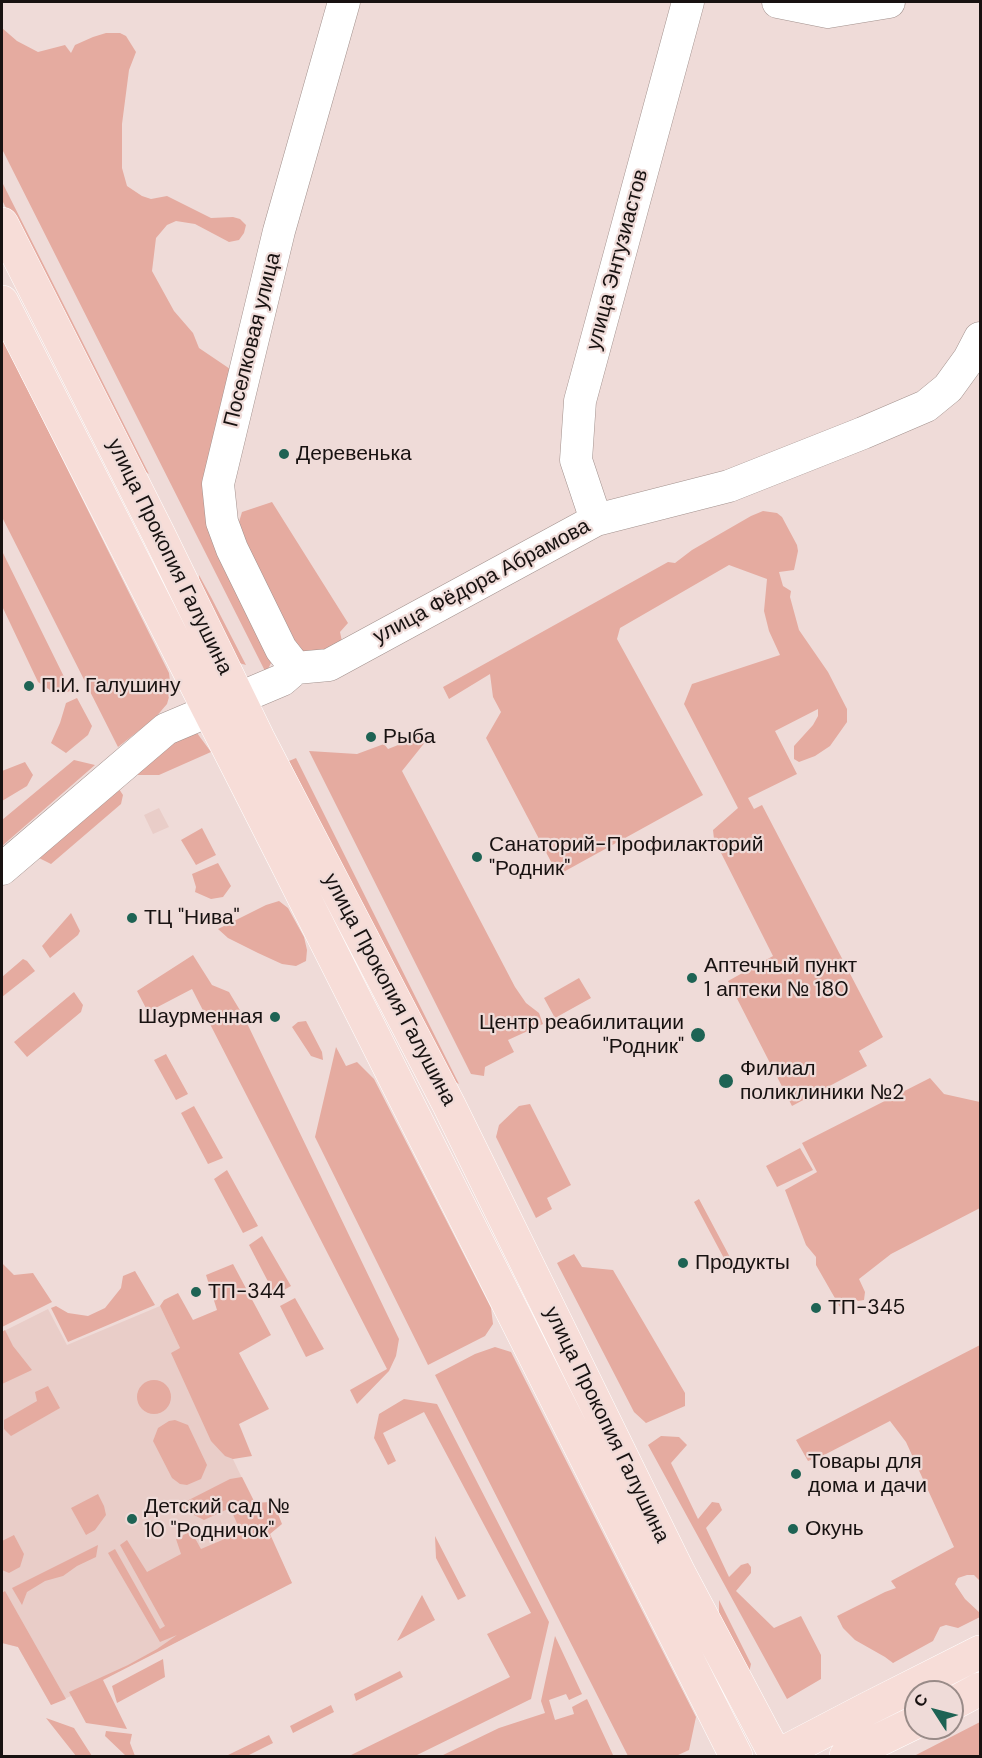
<!DOCTYPE html>
<meta charset="utf-8">
<style>
body{margin:0}
#map{position:relative;width:982px;height:1758px;overflow:hidden;background:#efdbd8;font-family:"DM Sans",sans-serif}
canvas{display:block}
.frame{position:absolute;inset:0;border:3px solid #181211;pointer-events:none}
.north{position:absolute;left:904px;top:1680px;width:60px;height:60px;box-sizing:border-box;background:#efdbd8;border:2px solid #998b88;border-radius:50%;rotate:306deg;font-size:16px;font-weight:700;line-height:24px;text-align:center;color:#181211}
.north::after{content:'';display:block;margin:auto;width:21px;height:27px;background:#1e6354;clip-path:polygon(50% 0,100% 100%,50% 72%,0 100%)}
</style>
<div id="map">
<canvas width="982" height="1758"></canvas>
<div class="frame"></div>
<div class="north">С</div>
</div>
<script>
const c = document.querySelector('canvas').getContext('2d');
c.lineJoin = 'round';
function paint(path, color) {
  c.fillStyle = color;
  c.fill(path, 'evenodd');
}
function toPath(rows) {
  const path = new Path2D();
  for (const r of rows) {
    if (r.length === 3) {
      path.moveTo(r[0] + r[2], r[1]);
      path.arc(r[0], r[1], r[2], 0, 2 * Math.PI);
      continue;
    }
    path.moveTo(r[0], r[1]);
    for (let i = 2; i < r.length; i += 2) path.lineTo(r[i], r[i + 1]);
  }
  return path;
}
function strokePath(path, color, width, dash) {
  c.strokeStyle = color;
  c.lineWidth = width;
  c.lineCap = dash ? 'butt' : 'round';
  c.setLineDash(dash || []);
  c.stroke(path);
}
function label(font, color, halo, rows, align = 'center') {
  c.font = font + ' "DM Sans",sans-serif';
  c.lineWidth = 4.5;
  c.setLineDash([]);
  c.textBaseline = 'middle';
  c.strokeStyle = halo;
  c.fillStyle = color;
  for (const [text, x, y, turn = 0] of rows) {
    c.save();
    c.translate(x, y);
    c.rotate((+turn || 0) * Math.PI / 180);
    c.textAlign = isNaN(turn) ? turn : align;
    if (halo) c.strokeText(text, 0, 0);
    c.fillText(text, 0, 0);
    c.restore();
  }
}
const built = toPath([
 [159,808,169,827,153,834,144,815],
 [160,1306,292,1583,102,1680,88,1692,71,1696,51,1705,18,1647,2,1643,2,1332,48,1309,67,1345]
]);
const green = toPath([
 [2,28,17,41,38,52,65,45,71,53,75,45,93,37,106,33,120,33,126,36,136,52,129,70,122,124,122,168,127,186,142,196,151,199,167,196,211,218,233,217,240,219,246,225,244,233,239,240,229,242,195,224,176,221,167,225,156,238,152,271,174,311,193,333,199,348,233,371,216,469,273,659,266,673,2,149],
 [2,182,149,474,135,465,2,200],
 [2,338,169,673,171,690,167,704,155,718,118,747,2,517],
 [272,502,348,623,340,632,343,646,325,662,295,649,242,541,239,522,242,512],
 [763,511,777,513,782,517,797,545,798,551,794,570,779,572,783,586,791,591,790,597,799,630,828,672,847,709,847,722,830,746,815,756,799,762,794,759,794,746,813,725,818,716,818,709,775,731,797,774,748,798,754,809,762,805,883,1037,859,1051,867,1066,792,1106,728,981,773,956,714,839,713,830,738,808,684,704,692,684,780,655,769,631,764,611,767,579,729,565,620,628,617,639,703,795,558,875,486,738,501,712,493,697,490,674,449,699,443,687,668,562,675,563,692,550,751,516],
 [2,551,71,691,56,694,38,682,2,606],
 [199,575,211,597,246,665,239,663,200,596],
 [77,698,92,726,88,735,66,753,51,743,60,723,66,703],
 [186,732,197,733,211,752,159,775,133,775],
 [421,736,426,741,402,771,515,987,526,1003,539,1013,543,1024,508,1040,514,1052,485,1067,484,1076,471,1074,309,751,357,754,384,744,388,749],
 [296,758,459,1084,447,1077,289,761],
 [74,760,95,765,2,846,2,820],
 [25,762,33,775,27,786,2,801,2,771],
 [117,786,123,795,121,804,51,864,35,856],
 [202,828,216,855,196,865,181,840],
 [218,863,231,886,223,897,211,899,195,892,196,887,192,874],
 [279,901,288,908,304,937,307,950,306,961,296,966,282,964,258,953,228,938,218,929,266,905],
 [71,913,80,931,78,935,50,958,42,946],
 [193,955,212,985,229,992,244,1017,399,1339,396,1356,389,1371,357,1404,350,1390,387,1369,192,989,148,1012,137,991],
 [23,959,27,961,35,971,2,997,2,977],
 [579,978,591,998,555,1018,544,998],
 [74,992,83,1005,81,1012,27,1057,14,1042],
 [306,1021,322,1052,323,1060,311,1056,292,1027,298,1022],
 [336,1047,346,1066,357,1062,374,1079,491,1308,493,1324,485,1336,428,1365,315,1137],
 [166,1054,188,1094,176,1100,154,1060],
 [930,1078,944,1094,980,1102,980,1208,891,1254,859,1279,865,1292,864,1300,858,1301,854,1298,840,1307,816,1265,816,1257,806,1245,785,1190,817,1172,802,1143],
 [530,1104,571,1185,547,1198,552,1209,536,1218,496,1137,499,1125,519,1106],
 [194,1106,223,1158,208,1164,181,1113],
 [800,1148,813,1170,777,1187,766,1166],
 [227,1170,258,1226,243,1233,214,1179],
 [699,1199,732,1261,727,1264,694,1202],
 [262,1236,291,1286,275,1295,249,1245],
 [574,1254,582,1267,613,1270,685,1393,685,1406,646,1423,634,1412,557,1263],
 [2,1263,14,1275,33,1273,52,1302,2,1327],
 [233,1264,271,1335,239,1353,269,1409,239,1424,252,1456,233,1459,225,1456,211,1441,171,1353,180,1348,160,1306,164,1300,178,1293,193,1320,217,1310,206,1275],
 [135,1271,155,1305,68,1342,51,1308,56,1306,68,1313,88,1316,105,1308,121,1288,123,1276],
 [295,1298,324,1349,306,1357,280,1306],
 [5,1330,13,1346,32,1370,2,1384,2,1332],
 [980,1345,980,1581,974,1575,967,1575,958,1578,955,1584,965,1599,980,1613,980,1617,958,1628,946,1625,940,1627,933,1641,893,1663,885,1657,855,1640,843,1628,837,1616,885,1592,896,1588,891,1581,954,1547,906,1442,890,1421,826,1454,808,1461,796,1440],
 [495,1347,511,1352,696,1717,689,1750,676,1756,628,1756,435,1375,475,1354],
 [154,1397,17],
 [48,1386,60,1408,11,1436,4,1429,4,1420,37,1401,35,1392],
 [404,1399,437,1404,549,1622,531,1699,415,1756,349,1756,510,1677,487,1634,531,1613,424,1412,383,1433,396,1461,388,1465,374,1438,379,1414],
 [175,1420,188,1425,207,1465,201,1479,187,1485,180,1484,172,1478,153,1441,158,1428,169,1421],
 [661,1436,679,1437,687,1445,671,1463,698,1519,712,1502,719,1503,722,1510,706,1528,729,1577,741,1565,748,1563,751,1567,751,1573,736,1591,774,1628,801,1616,821,1655,821,1679,787,1699,648,1445],
 [242,1477,255,1503,269,1502,278,1514,282,1524,270,1534,292,1583,103,1680,127,1729,86,1723,69,1692,128,1665,157,1649,177,1635,160,1642,108,1553,115,1549,160,1629,165,1626,120,1545,127,1540,147,1572,181,1554,176,1539,191,1531,201,1549,241,1532,230,1508,204,1520,182,1509,179,1505,230,1479],
 [98,1494,104,1506,106,1515,95,1530,86,1535,71,1508],
 [14,1535,24,1554,20,1567,9,1573,2,1570,2,1541],
 [435,1536,466,1596,458,1600,436,1558],
 [98,1545,96,1557,77,1566,63,1576,45,1581,27,1592,22,1605,12,1588],
 [5,1591,66,1699,51,1705,18,1647,2,1643,2,1593],
 [422,1595,435,1620,397,1641],
 [719,1600,751,1664,748,1677,719,1625],
 [555,1636,582,1694,569,1700,566,1694,549,1700,555,1720,574,1714,572,1707,587,1699,613,1755,611,1756,441,1756,499,1728,545,1713,541,1701],
 [163,1659,165,1677,117,1703,112,1686],
 [400,1671,403,1677,356,1701,354,1694],
 [331,1705,334,1712,293,1733,290,1726],
 [46,1718,74,1728,92,1756,76,1756],
 [980,1722,980,1756,914,1756],
 [106,1731,132,1734,130,1743,135,1756,126,1756,105,1736],
 [269,1735,273,1743,247,1756,229,1756,228,1755]
]);
const minor = toPath([
 [778,2,828,12,889,2],
 [596,520,576,460,580,401,688,2],
 [296,668,281,649,232,549,222,522,218,484,279,231,344,2],
 [2,869,166,729,282,680,296,668,329,665,596,520,729,486,863,433,926,406,948,388,969,359,980,338]
]);
const major = toPath([
 [2,224,159,535,258,738,449,1105,679,1573,776,1756],
 [2,302,282,854,736,1756],
 [952,1704,980,1689],
 [777,1756,867,1709,980,1652],
 [846,1756,916,1722]
]);
const markers = [
 [284,454,6,"#1e6354"],
 [29,686,6,"#1e6354"],
 [371,737,6,"#1e6354"],
 [477,857,6,"#1e6354"],
 [132,918,6,"#1e6354"],
 [692,978,6,"#1e6354"],
 [275,1017,6,"#1e6354"],
 [698,1035,8,"#1e6354"],
 [726,1081,8,"#1e6354"],
 [683,1263,6,"#1e6354"],
 [196,1292,6,"#1e6354"],
 [816,1308,6,"#1e6354"],
 [796,1474,6,"#1e6354"],
 [132,1519,6,"#1e6354"],
 [793,1529,6,"#1e6354"]
];
const streetNames = [
 ["улица Энтузиастов",618,260,-75],
 ["Поселковая улица",253,340,-76],
 ["улица Прокопия Галушина",169,557,64],
 ["улица Фёдора Абрамова",482,582,-28],
 ["улица Прокопия Галушина",389,990,62],
 ["улица Прокопия Галушина",606,1425,64]
];
const poiNames = [
 ["Деревенька",296,454],
 ["П.И. Галушину",41,686],
 ["Рыба",383,737],
 ["Санаторий-Профилакторий",489,845],
 ["\"Родник\"",489,869],
 ["ТЦ \"Нива\"",144,918],
 ["Аптечный пункт",704,966],
 ["1 аптеки № 180",704,990],
 ["Шаурменная",263,1017,"right"],
 ["Центр реабилитации",684,1023,"right"],
 ["\"Родник\"",684,1047,"right"],
 ["Филиал",740,1069],
 ["поликлиники №2",740,1093],
 ["Продукты",695,1263],
 ["ТП-344",208,1292],
 ["ТП-345",828,1308],
 ["Товары для",808,1462],
 ["дома и дачи",808,1486],
 ["Детский сад №",144,1507],
 ["10 \"Родничок\"",144,1531],
 ["Окунь",805,1529]
];
paint(built, '#e9cdc8');
paint(green, '#e5aba0');
strokePath(minor, '#a2918d', 33);
strokePath(major, '#fff', 34);
strokePath(minor, '#fff', 32);
strokePath(major, '#f7ddd8', 33);
for (const [x, y, r, color] of markers) {
  const dot = new Path2D();
  dot.arc(x, y, r, 0, 2 * Math.PI);
  c.fillStyle = color;
  c.fill(dot);
  strokePath(dot, '#efdbd8', 2);
}
label('21px', '#181211', '#efdbd8', streetNames);
label('21px', '#181211', '#efdbd8', poiNames, 'left');
</script>
